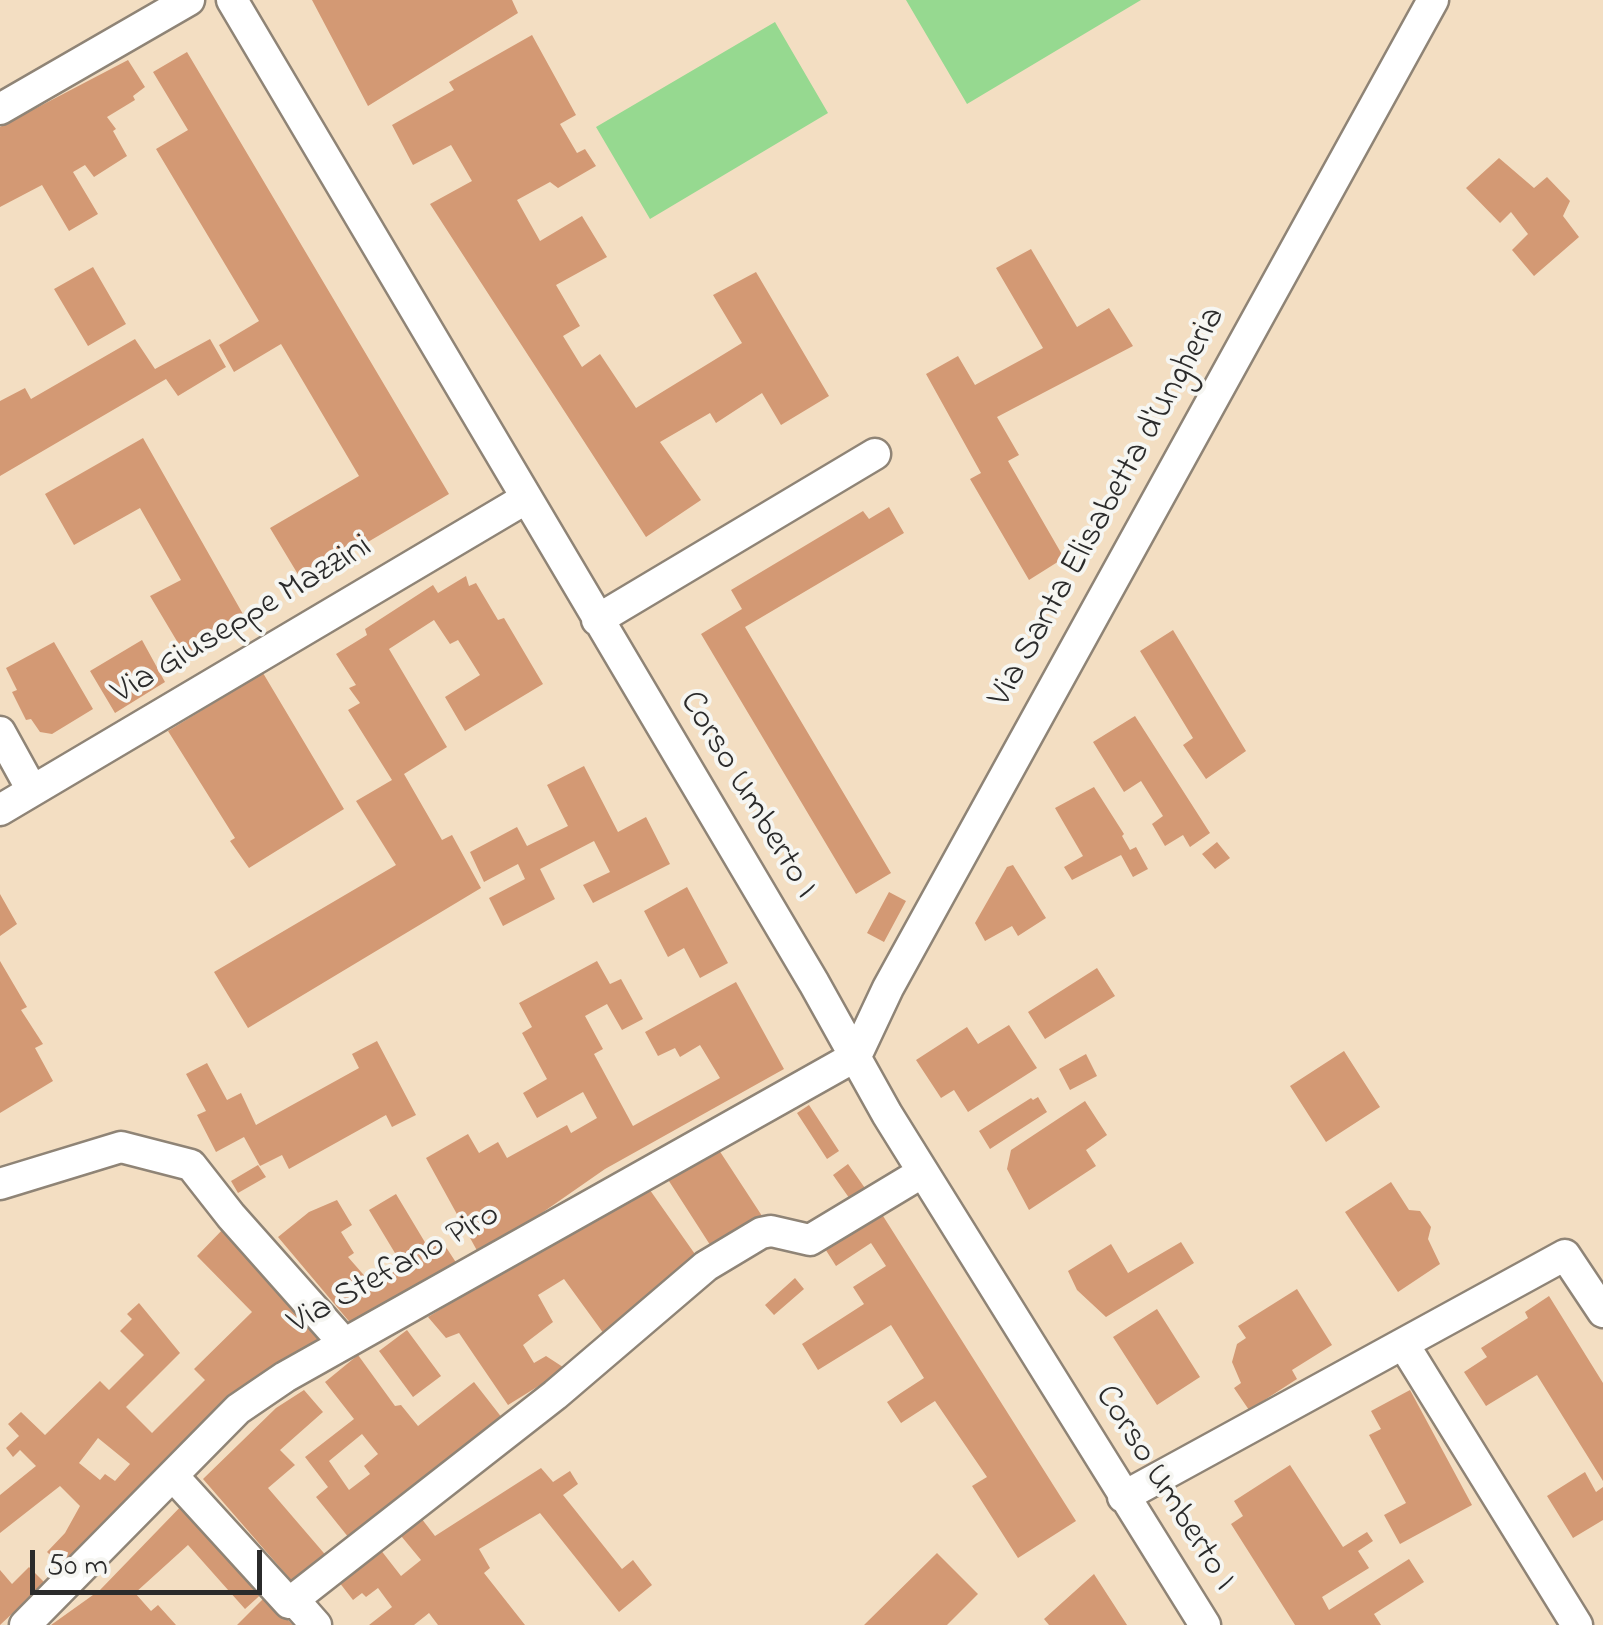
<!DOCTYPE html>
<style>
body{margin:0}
#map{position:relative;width:1603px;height:1625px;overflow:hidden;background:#f3dec2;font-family:"Indie Flower",sans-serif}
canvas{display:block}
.scale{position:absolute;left:30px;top:1550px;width:232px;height:45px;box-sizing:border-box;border:5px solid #2b2b2b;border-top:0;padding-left:12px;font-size:30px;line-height:35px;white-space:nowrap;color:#2b2b2b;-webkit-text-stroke:8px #f6f6f2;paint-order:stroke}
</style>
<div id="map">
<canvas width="1603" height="1625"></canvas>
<div class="scale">50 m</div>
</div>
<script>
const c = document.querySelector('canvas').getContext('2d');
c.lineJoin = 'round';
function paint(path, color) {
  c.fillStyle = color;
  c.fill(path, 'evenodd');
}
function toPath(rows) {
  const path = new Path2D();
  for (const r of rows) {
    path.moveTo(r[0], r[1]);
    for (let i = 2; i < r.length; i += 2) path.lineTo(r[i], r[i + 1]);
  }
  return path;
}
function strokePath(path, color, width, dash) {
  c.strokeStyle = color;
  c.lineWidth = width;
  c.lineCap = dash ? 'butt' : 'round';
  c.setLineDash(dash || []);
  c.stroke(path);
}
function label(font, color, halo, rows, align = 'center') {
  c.font = font + ' "Indie Flower",sans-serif';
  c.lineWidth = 8;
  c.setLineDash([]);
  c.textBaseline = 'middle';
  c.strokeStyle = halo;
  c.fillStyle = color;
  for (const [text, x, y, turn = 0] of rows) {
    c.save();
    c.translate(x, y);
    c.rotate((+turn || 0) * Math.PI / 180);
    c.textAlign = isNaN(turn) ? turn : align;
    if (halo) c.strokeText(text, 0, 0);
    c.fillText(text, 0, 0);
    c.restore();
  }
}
const green = toPath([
 [906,0,1141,0,967,104],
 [775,22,828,113,650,219,596,127]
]);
const building = toPath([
 [312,0,512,0,518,13,368,106],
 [532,35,576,115,560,124,577,153,585,149,596,166,558,188,550,182,517,200,540,241,582,216,607,257,556,285,580,326,563,336,582,367,600,354,636,408,742,343,713,295,756,272,829,396,781,425,762,393,716,423,710,413,660,442,701,500,646,537,430,204,472,181,451,145,413,165,392,125,454,90,449,82],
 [187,52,449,494,302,581,270,528,359,476,281,344,234,372,219,345,259,321,156,149,188,130,153,72],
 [128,60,145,87,133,96,135,100,107,117,116,129,113,131,127,156,94,177,85,165,73,172,98,214,69,231,42,185,0,207,0,127],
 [1499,158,1534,188,1547,177,1570,201,1563,216,1579,237,1534,276,1512,250,1528,234,1511,212,1500,223,1466,188],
 [1031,249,1077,327,1109,308,1133,346,997,417,1019,455,1008,461,1064,558,1029,580,970,479,981,473,926,374,958,356,975,385,1043,348,996,268],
 [93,267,126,324,88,346,54,289],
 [135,339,155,369,210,339,226,367,178,396,166,379,0,476,0,401,25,388,31,399],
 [143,438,248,623,187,658,150,596,181,580,140,508,74,545,45,494],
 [889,507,904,533,745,627,891,873,856,894,701,634,742,609,731,590,863,511,869,519],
 [466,576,469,586,476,583,498,620,504,618,543,684,465,731,445,697,480,675,458,640,450,644,434,620,389,649,447,747,404,774,442,840,452,835,481,888,248,1028,214,972,396,865,356,801,392,780,348,710,360,703,349,688,356,685,336,654,367,635,365,629,433,585,438,593],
 [1173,630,1246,751,1206,779,1183,745,1193,738,1140,651],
 [142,640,165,682,115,713,90,671],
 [54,642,93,709,52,734,40,732,31,719,26,720,12,692,17,690,6,668],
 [263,673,344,809,249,868,230,841,235,838,168,731],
 [1135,716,1210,833,1190,847,1183,835,1165,846,1152,824,1163,816,1141,781,1124,792,1093,742],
 [584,766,618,832,646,817,670,864,593,903,583,885,610,872,594,841,540,869,555,899,503,926,489,898,525,879,518,864,484,882,470,852,517,827,527,846,568,826,547,785],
 [1094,787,1124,834,1122,836,1130,850,1136,847,1148,869,1133,877,1121,855,1072,880,1064,867,1083,856,1055,808],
 [1217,842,1230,858,1215,869,1202,854],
 [1013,865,1046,918,1018,936,1012,926,985,941,975,923,1007,867],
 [687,887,728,963,700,978,684,948,668,957,644,911],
 [889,892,906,901,884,942,867,933],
 [0,894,17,924,0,936],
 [0,961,27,1007,21,1010,43,1044,35,1048,53,1081,0,1113],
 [597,961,610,984,621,979,643,1019,622,1030,607,1004,585,1016,603,1049,594,1054,633,1126,720,1078,700,1045,680,1057,675,1048,658,1056,645,1032,736,982,784,1069,605,1169,480,1256,426,1158,468,1134,479,1153,498,1142,507,1158,567,1125,571,1133,597,1118,583,1092,537,1118,523,1093,547,1079,522,1033,532,1027,519,1003],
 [1097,968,1115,996,1045,1039,1028,1012],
 [1009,1025,1037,1068,968,1112,954,1090,941,1098,916,1060,967,1027,978,1044],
 [377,1041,416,1115,392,1127,386,1115,289,1169,282,1155,260,1166,244,1137,216,1152,197,1115,206,1111,186,1074,207,1063,227,1100,241,1093,256,1125,359,1068,352,1054],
 [1344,1051,1380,1107,1326,1142,1290,1086],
 [1086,1054,1097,1076,1070,1090,1059,1069],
 [1038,1097,1047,1112,990,1149,979,1131,1031,1098,1033,1100],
 [1085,1101,1107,1135,1086,1150,1096,1166,1029,1210,1007,1169,1011,1150],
 [809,1105,839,1151,827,1159,797,1113],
 [717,1147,764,1219,714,1251,667,1178],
 [848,1164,867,1191,852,1202,833,1175],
 [258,1165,266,1177,238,1193,231,1181],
 [1391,1182,1409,1210,1420,1211,1431,1227,1428,1239,1440,1264,1398,1292,1345,1212],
 [645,1183,697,1257,604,1334,564,1279,538,1295,553,1322,523,1345,534,1363,546,1356,566,1369,508,1405,459,1333,446,1338,428,1317],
 [396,1194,429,1249,442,1241,457,1264,353,1326,278,1237,309,1212,337,1200,352,1225,341,1232,354,1253,348,1257,369,1281,401,1263,369,1210],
 [878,1208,1076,1521,1018,1558,972,1486,987,1477,935,1401,901,1423,887,1402,924,1378,891,1325,818,1370,802,1344,864,1304,853,1287,886,1266,871,1243,836,1266,822,1244],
 [226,1226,323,1336,254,1387,64,1568,47,1552,65,1533,80,1506,60,1486,0,1533,0,1495,36,1466,20,1450,13,1457,6,1448,19,1436,8,1424,21,1412,45,1435,100,1381,109,1390,144,1355,120,1331,132,1319,127,1314,139,1303,180,1353,126,1407,152,1433,205,1380,194,1369,252,1312,197,1256],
 [98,1438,130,1464,115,1481,105,1474,100,1480,79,1463],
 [1181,1242,1194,1263,1106,1317,1077,1290,1068,1271,1111,1244,1128,1273],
 [795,1278,804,1289,774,1315,765,1305],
 [1297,1289,1332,1345,1292,1370,1297,1379,1249,1410,1234,1388,1241,1383,1232,1362,1237,1344,1246,1338,1238,1326],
 [1549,1296,1603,1383,1603,1481,1537,1375,1486,1406,1464,1372,1487,1357,1481,1348,1528,1318,1525,1312],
 [1157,1309,1200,1377,1157,1405,1113,1337],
 [407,1330,441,1376,413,1397,379,1351],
 [358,1355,395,1406,401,1405,418,1426,474,1382,506,1423,353,1543,316,1497,328,1487,305,1457,354,1419,325,1382],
 [362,1434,378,1454,364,1466,370,1474,349,1490,329,1461],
 [304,1390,323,1412,280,1450,295,1465,268,1488,329,1559,297,1587,203,1479,276,1408],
 [1410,1390,1472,1505,1400,1544,1384,1515,1406,1503,1369,1435,1381,1429,1371,1411],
 [1290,1465,1343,1547,1367,1532,1373,1541,1358,1551,1369,1568,1322,1597,1329,1610,1409,1559,1424,1582,1374,1614,1381,1625,1295,1625,1231,1524,1243,1516,1234,1501],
 [541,1468,553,1482,570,1471,578,1484,563,1495,622,1569,633,1560,652,1585,619,1612,540,1513,479,1549,490,1568,484,1573,525,1625,438,1625,429,1613,414,1625,369,1625,392,1607,378,1588,366,1597,362,1593,353,1600,339,1582,380,1549,401,1576,421,1560,397,1531,418,1514,435,1536],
 [1585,1472,1596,1492,1603,1487,1603,1520,1573,1538,1547,1496],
 [187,1500,267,1589,245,1609,188,1545,135,1593,151,1611,158,1605,176,1625,51,1625,100,1590],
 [937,1553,978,1594,947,1625,864,1625],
 [29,1567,45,1583,0,1625,0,1570,12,1584],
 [1094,1574,1127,1625,1049,1625,1044,1619],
 [265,1597,293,1625,237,1625]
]);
const minor = toPath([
 [232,0,814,983,887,1114,1205,1625],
 [0,109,189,0],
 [597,620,875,454],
 [0,732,32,790],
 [0,810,525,499],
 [0,1184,121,1147,191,1165,231,1216,343,1342],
 [1404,1345,1577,1625],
 [173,1476,289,1603,555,1395,706,1266,761,1233,771,1231,810,1240,923,1172],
 [1123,1497,1565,1255,1603,1312],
 [293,1599,316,1625],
 [25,1625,238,1409,285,1377,856,1056,888,988,1433,0]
]);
const streetNames = [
 ["Via Santa Elisabetta d'Ungheria",1109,508,-61],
 ["Via Giuseppe Mazzini",243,622,-31],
 ["Corso Umberto I",746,796,59],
 ["Via Stefano Piro",395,1271,-29],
 ["Corso Umberto I",1163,1489,58]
];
paint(green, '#96d990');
paint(building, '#d39974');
strokePath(minor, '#8f8476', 35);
strokePath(minor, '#fff', 30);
label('35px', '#2b2b2b', '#f6f6f2', streetNames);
</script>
